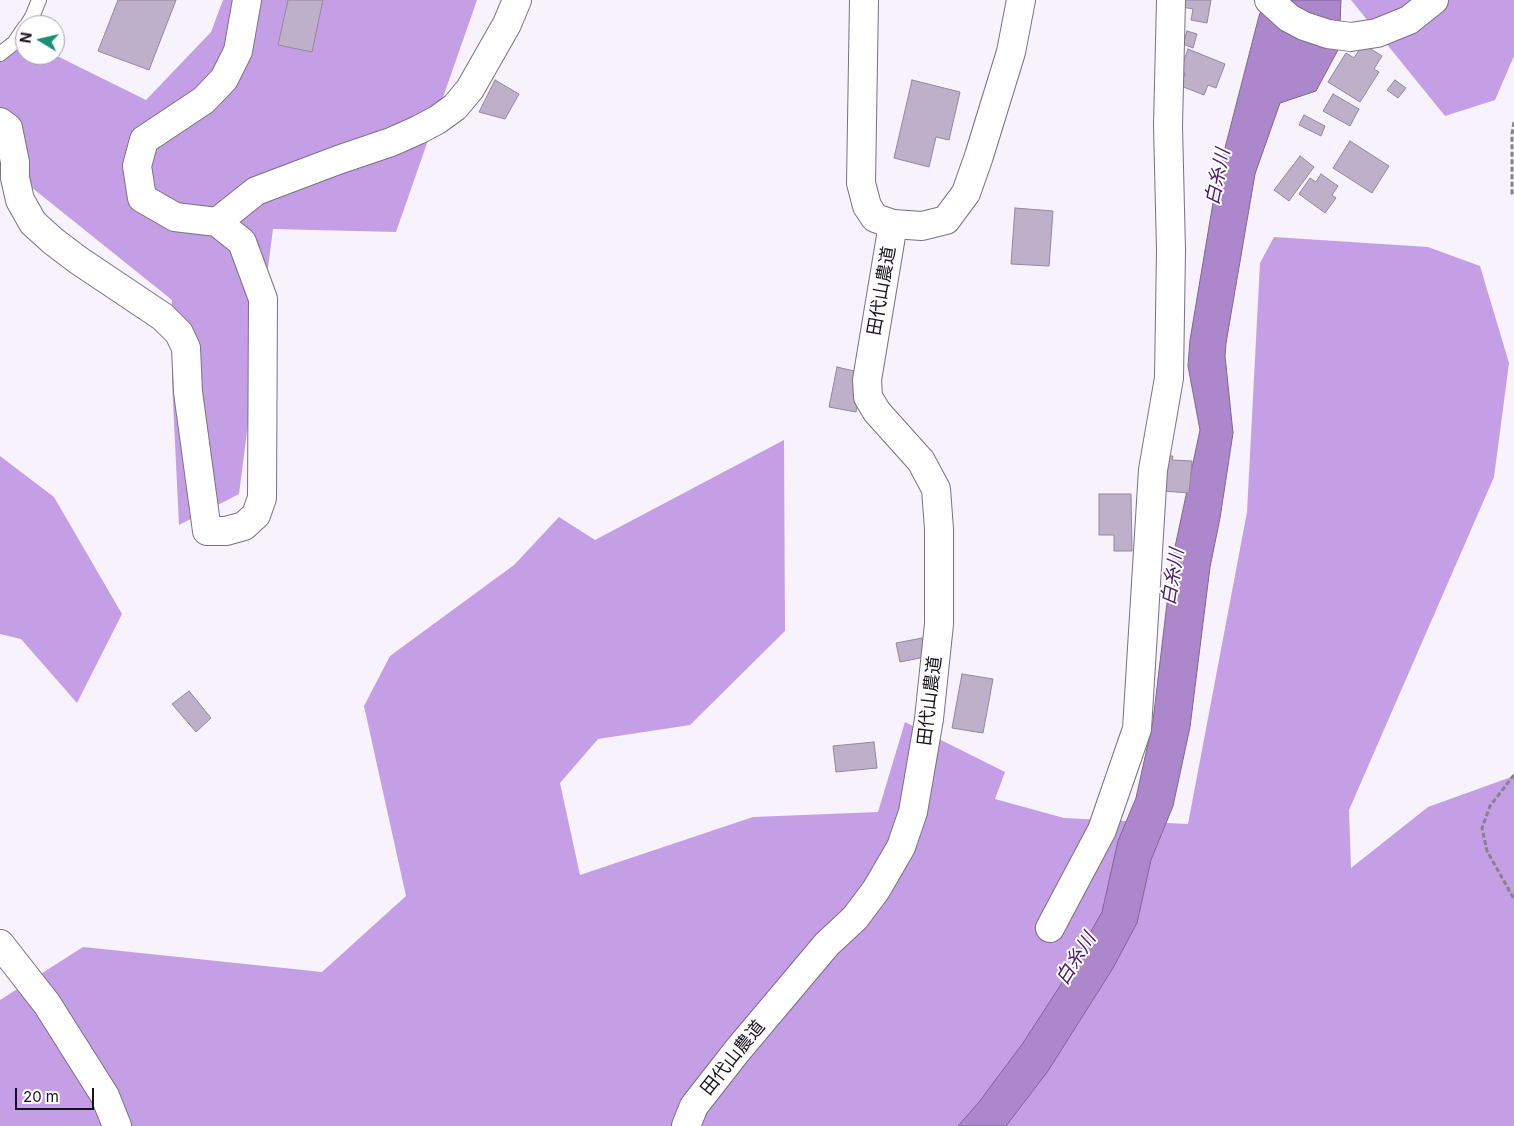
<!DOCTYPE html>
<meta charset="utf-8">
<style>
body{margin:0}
#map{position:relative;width:1514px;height:1126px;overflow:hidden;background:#f7f2fc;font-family:Inter,sans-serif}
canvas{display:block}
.north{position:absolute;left:15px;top:15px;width:50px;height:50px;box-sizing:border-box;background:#fff;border:1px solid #a2a0a4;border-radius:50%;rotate:279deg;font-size:14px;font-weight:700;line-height:20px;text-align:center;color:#17121b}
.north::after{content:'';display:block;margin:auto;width:18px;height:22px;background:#179075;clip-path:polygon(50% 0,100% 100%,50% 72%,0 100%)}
.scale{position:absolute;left:15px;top:1088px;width:79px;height:22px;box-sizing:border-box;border:2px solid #17121b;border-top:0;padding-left:6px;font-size:15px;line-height:18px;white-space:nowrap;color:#17121b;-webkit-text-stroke:4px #fff;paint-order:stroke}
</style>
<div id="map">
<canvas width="1514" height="1126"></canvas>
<div class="north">N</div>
<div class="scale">20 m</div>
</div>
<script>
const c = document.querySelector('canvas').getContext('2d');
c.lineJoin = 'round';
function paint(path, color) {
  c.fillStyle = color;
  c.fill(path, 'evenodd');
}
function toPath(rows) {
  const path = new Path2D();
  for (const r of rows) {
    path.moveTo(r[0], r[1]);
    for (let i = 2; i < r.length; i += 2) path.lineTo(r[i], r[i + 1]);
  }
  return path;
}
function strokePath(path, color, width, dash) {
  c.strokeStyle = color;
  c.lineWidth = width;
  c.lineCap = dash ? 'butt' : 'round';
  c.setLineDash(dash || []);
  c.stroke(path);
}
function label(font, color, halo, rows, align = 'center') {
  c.font = font + ' Inter,"Noto Sans JP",sans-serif';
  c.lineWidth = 4;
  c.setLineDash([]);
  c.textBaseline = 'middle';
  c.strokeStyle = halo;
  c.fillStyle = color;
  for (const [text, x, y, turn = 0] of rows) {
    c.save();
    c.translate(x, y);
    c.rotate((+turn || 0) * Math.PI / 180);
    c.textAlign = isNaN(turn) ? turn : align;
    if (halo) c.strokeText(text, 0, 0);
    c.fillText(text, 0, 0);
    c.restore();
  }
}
const forest = toPath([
 [223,0,477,0,396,232,273,229,239,494,179,525,172,381,172,300,0,162,0,53,25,48,25,55,55,55,146,100,211,32],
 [1351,0,1514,0,1514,56,1495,100,1445,116],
 [1274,237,1428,247,1480,266,1509,363,1494,477,1349,810,1351,868,1428,807,1514,776,1514,1126,0,1126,0,1000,83,947,322,972,406,896,364,706,390,656,514,565,559,517,595,540,784,440,785,631,690,725,598,739,560,783,580,875,753,817,878,812,905,722,1005,772,995,799,1064,818,1188,824,1247,512,1260,263],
 [0,456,54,497,122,614,77,703,21,639,0,634]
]);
const water = toPath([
 [1265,0,1341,0,1339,48,1316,91,1280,103,1255,174,1226,343,1225,356,1233,433,1220,518,1210,567,1190,727,1173,806,1151,860,1137,923,1113,968,1048,1071,1006,1126,958,1126,979,1102,1023,1043,1060,986,1102,912,1118,841,1136,798,1153,721,1172,561,1200,430,1188,366,1190,340,1217,179,1259,16,1265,0]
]);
const building = toPath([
 [118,0,176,0,149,70,98,51,118,0],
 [288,0,323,0,312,52,278,45,288,0],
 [1183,0,1211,0,1207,23,1191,20,1193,9,1182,7,1183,0],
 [1187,31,1197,34,1193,48,1183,44,1187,31],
 [1363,44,1382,56,1374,69,1379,72,1360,102,1328,82,1346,53,1354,58,1363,44],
 [1188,49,1225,64,1216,88,1208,85,1204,95,1181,86,1185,73,1180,71,1188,49],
 [495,80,519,94,505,119,479,112,495,80],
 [912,80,960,92,949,140,936,137,929,167,894,158,912,80],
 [1395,80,1406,88,1398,98,1387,90,1395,80],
 [1333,94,1359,109,1350,126,1323,111,1333,94],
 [1304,115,1325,126,1321,136,1299,125,1304,115],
 [1350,141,1389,166,1372,193,1333,168,1350,141],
 [1300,156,1314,167,1289,201,1274,190,1300,156],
 [1321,174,1338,186,1332,195,1336,198,1325,213,1299,194,1310,178,1316,182,1321,174],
 [1015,208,1053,211,1049,266,1011,264,1015,208],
 [837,367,863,373,856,412,829,407,837,367],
 [1166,456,1173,456,1172,460,1192,461,1189,493,1163,491,1166,456],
 [1099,494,1131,494,1132,551,1114,551,1114,535,1099,535,1099,494],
 [922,638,925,657,900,662,896,643,922,638],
 [962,674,993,679,983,733,952,728,962,674],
 [189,691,211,718,196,732,172,704,189,691],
 [874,742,877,768,836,772,833,746,874,742]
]);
const path = toPath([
 [1514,122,1512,134,1512,193,1514,196],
 [1514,775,1490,806,1482,828,1487,851,1514,899]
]);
const lane = toPath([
 [27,25,32,17,39,0],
 [0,54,14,43,25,27]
]);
const street = toPath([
 [247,0,238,51,224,79,204,100,144,140,137,166,142,198,175,217,217,222,256,191,338,160,391,142,418,130,437,120,455,107,470,89,507,24,517,0],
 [0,122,8,128,15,162,15,178,20,200,33,223,53,241,78,260,163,317,179,333,186,348,188,392,207,531,226,531,244,526,256,515,262,498,263,299,242,242,217,222],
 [1050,928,1102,830,1137,729,1153,470,1169,378,1171,250,1168,126,1171,0],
 [686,1126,694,1106,737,1051,827,944,855,918,876,890,901,847,913,812,929,719,939,624,939,529,936,489,921,461,877,412,868,397,867,380,893,224]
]);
const secondary = toPath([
 [864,0,861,183,867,206,875,218,893,224,922,226,946,220,966,193,979,156,1011,52,1021,0],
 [1269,0,1289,18,1304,26,1328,34,1351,37,1377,33,1409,20,1434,0],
 [0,944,47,1004,105,1096,117,1126]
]);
const streetNames = [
 ["田代山農道",882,291,-80],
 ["田代山農道",930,701,-83],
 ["田代山農道",733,1058,-51]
];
const waterNames = [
 ["白糸川",1218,177,-78],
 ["白糸川",1173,577,-81],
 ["白糸川",1076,959,-58]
];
paint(forest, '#c59fe5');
paint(water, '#ac87cb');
strokePath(water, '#7f6496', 1);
paint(building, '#bdb0c8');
strokePath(building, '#93879e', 1);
strokePath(lane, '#7b6f85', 16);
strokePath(street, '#7b6f85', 30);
strokePath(secondary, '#7b6f85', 30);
strokePath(path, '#86818a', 3, [5, 2.5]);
strokePath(lane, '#fff', 14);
strokePath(street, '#fff', 28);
strokePath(secondary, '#fff', 28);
label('18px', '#17121b', '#fff', streetNames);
label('italic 19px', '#4b186a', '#fff', waterNames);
</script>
